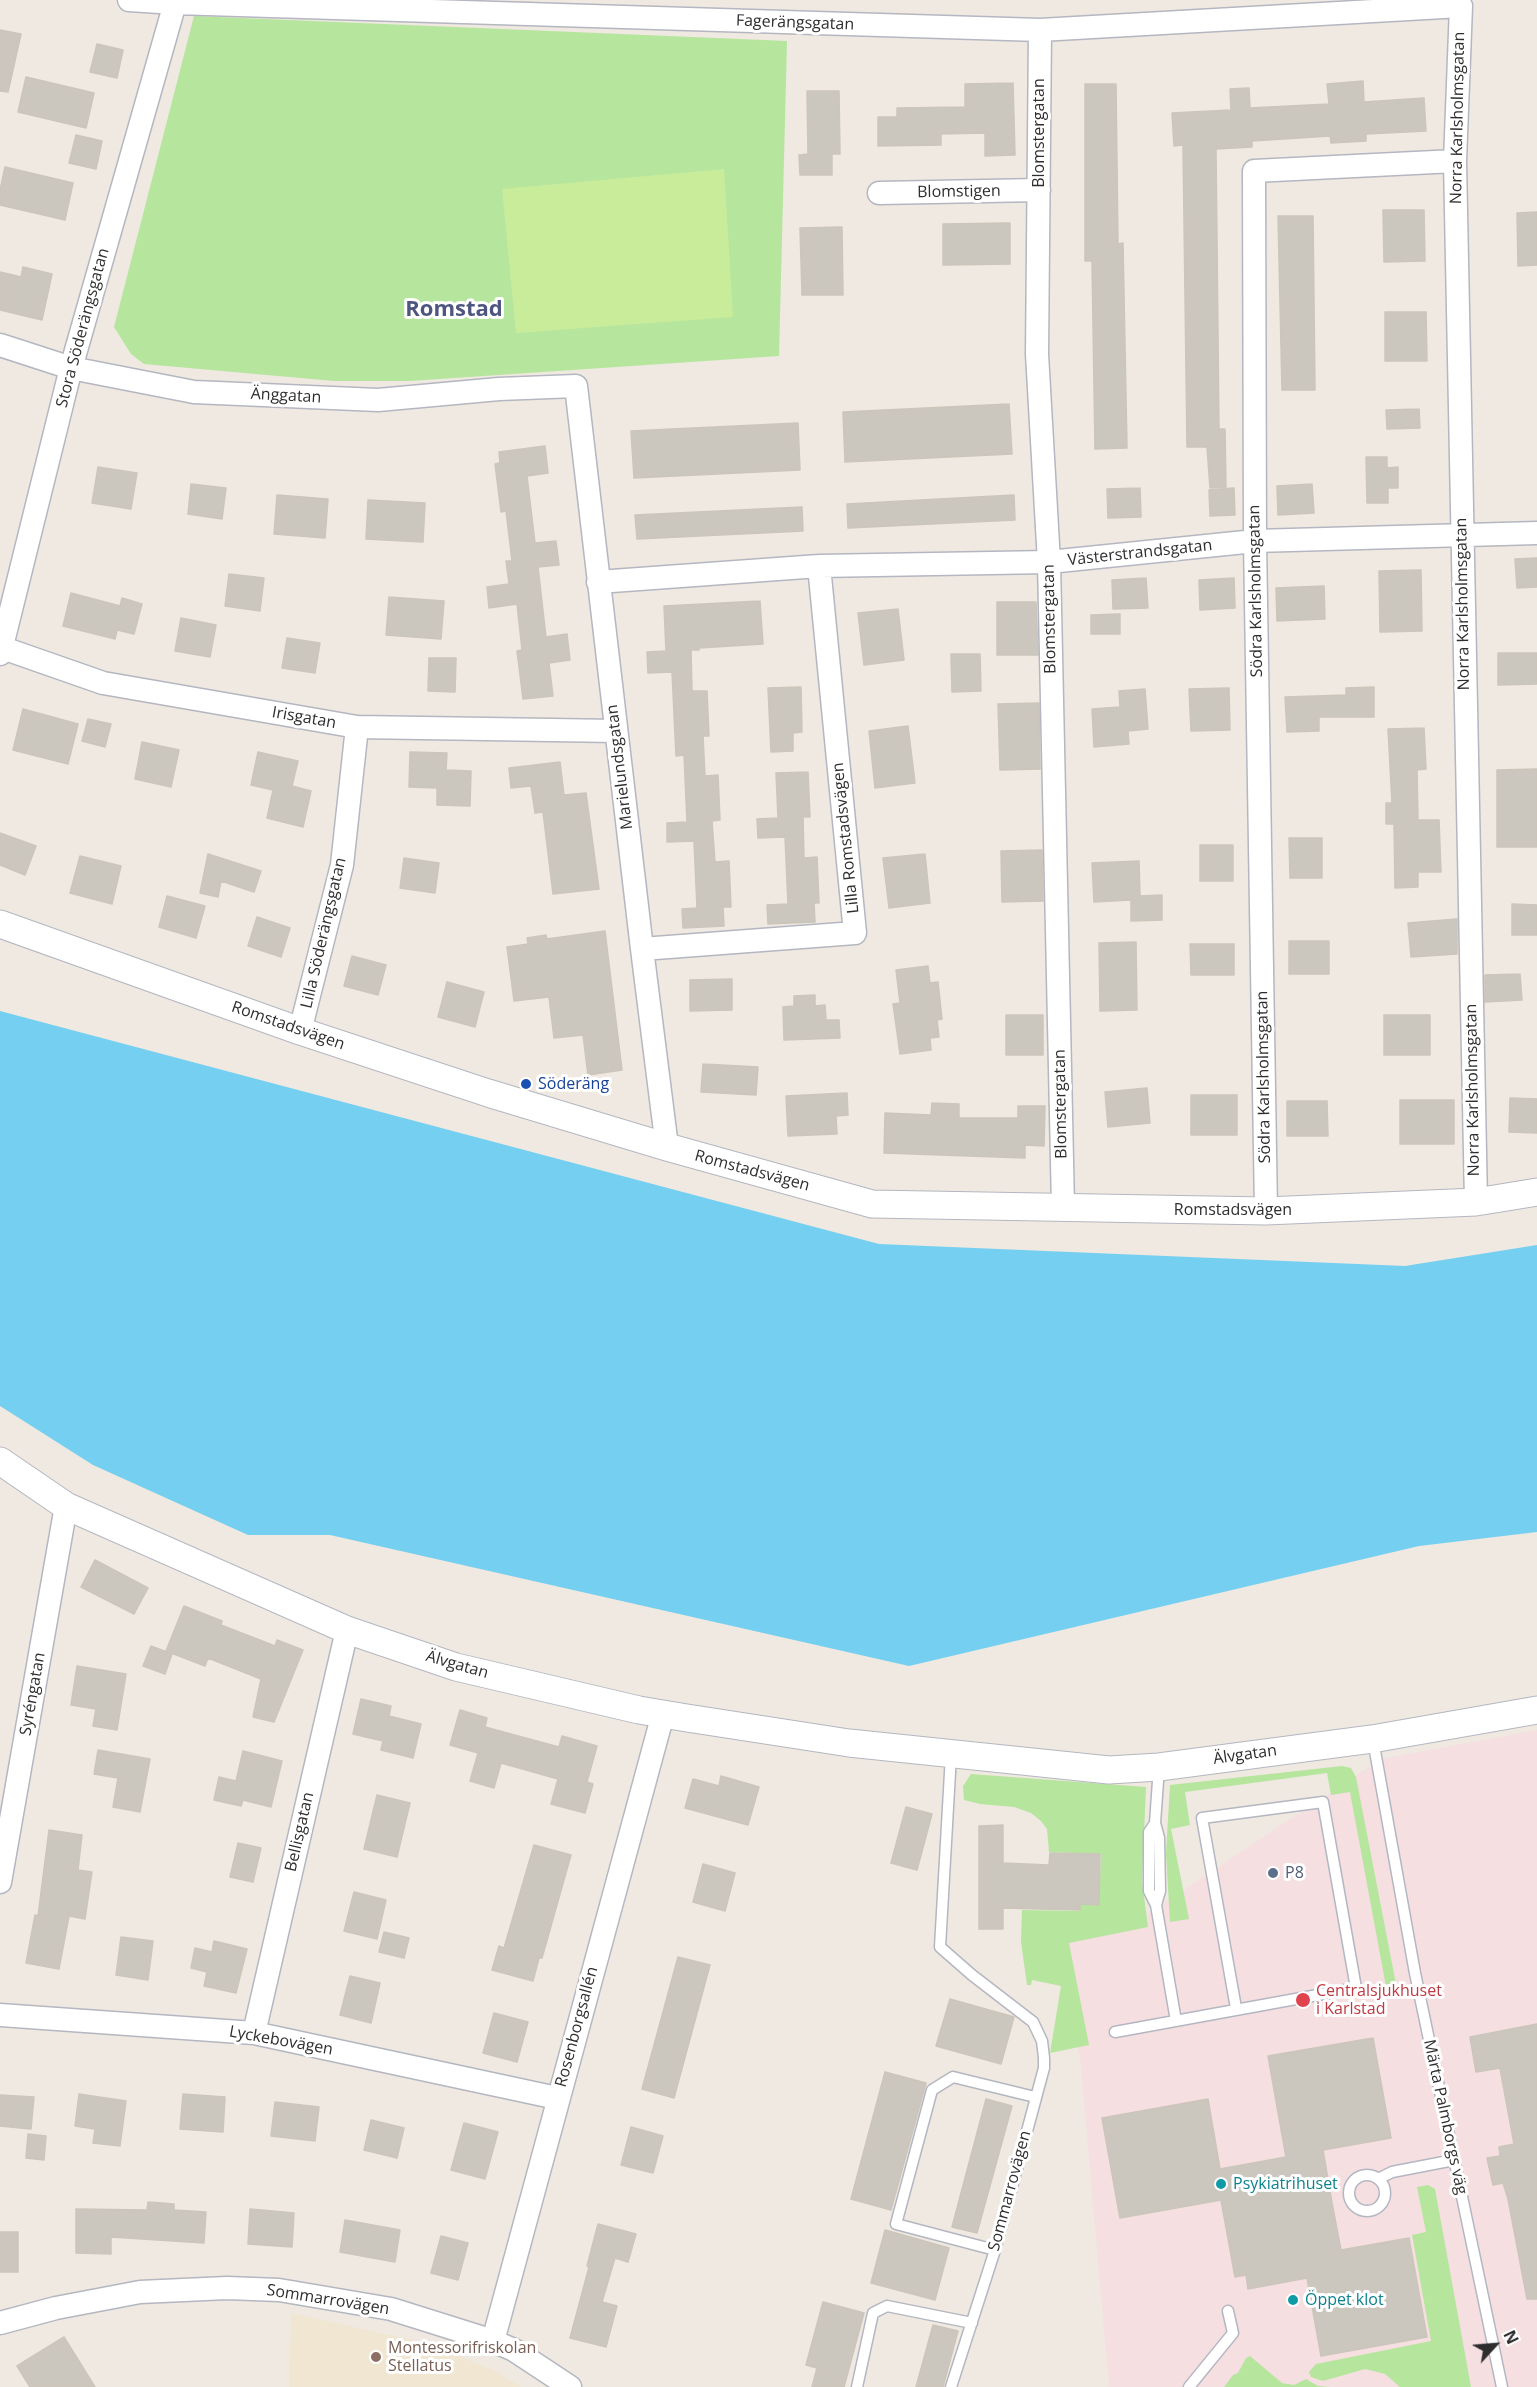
<!DOCTYPE html>
<meta charset="utf-8">
<style>
body{margin:0}
#map{position:relative;width:1537px;height:2387px;overflow:hidden;background:#efe9e1;font-family:"Open Sans",sans-serif}
canvas{display:block}
.north{position:absolute;left:1465px;top:2315px;width:60px;height:60px;-webkit-text-stroke:4px #fff;paint-order:stroke;rotate:64deg;font-size:16px;font-weight:700;line-height:24px;text-align:center;color:#2e2e2e}
.north::after{content:'';display:block;margin:auto;width:21px;height:27px;background:#2e2e2e;clip-path:polygon(50% 0,100% 100%,50% 72%,0 100%)}
</style>
<div id="map">
<canvas width="1537" height="2387"></canvas>
<div class="north">N</div>
</div>
<script>
const c = document.querySelector('canvas').getContext('2d');
c.lineJoin = 'round';
function paint(path, color) {
  c.fillStyle = color;
  c.fill(path, 'evenodd');
}
function toPath(rows) {
  const path = new Path2D();
  for (const r of rows) {
    if (r.length === 3) {
      path.moveTo(r[0] + r[2], r[1]);
      path.arc(r[0], r[1], r[2], 0, 2 * Math.PI);
      continue;
    }
    path.moveTo(r[0], r[1]);
    for (let i = 2; i < r.length; i += 2) path.lineTo(r[i], r[i + 1]);
  }
  return path;
}
function strokePath(path, color, width, dash) {
  c.strokeStyle = color;
  c.lineWidth = width;
  c.lineCap = dash ? 'butt' : 'round';
  c.setLineDash(dash || []);
  c.stroke(path);
}
function label(font, color, halo, rows, align = 'center') {
  c.font = font + ' "Open Sans",sans-serif';
  c.lineWidth = 6;
  c.setLineDash([]);
  c.textBaseline = 'middle';
  c.strokeStyle = halo;
  c.fillStyle = color;
  for (const [text, x, y, turn = 0] of rows) {
    c.save();
    c.translate(x, y);
    c.rotate((+turn || 0) * Math.PI / 180);
    c.textAlign = isNaN(turn) ? turn : align;
    if (halo) c.strokeText(text, 0, 0);
    c.fillText(text, 0, 0);
    c.restore();
  }
}
const education = toPath([
 [291,2313,430,2344,495,2371,521,2387,289,2387]
]);
const medical = toPath([
 [1537,1730,1537,2387,1109,2387,1081,2065,1058,1935,1134,1923,1381,1759]
]);
const green = toPath([
 [194,16,787,41,779,356,410,381,334,381,144,364,131,354,114,327],
 [1342,1766,1351,1768,1356,1777,1396,1984,1394,1990,1387,1992,1350,1792,1331,1795,1327,1773,1185,1792,1190,1825,1171,1829,1189,1919,1170,1922,1166,1853,1170,1785],
 [971,1774,1146,1787,1142,1881,1148,1927,1069,1943,1089,2045,1050,2053,1061,1986,1032,1980,1031,1985,1027,1985,1021,1942,1022,1910,1080,1911,1080,1905,1099,1905,1101,1854,1049,1852,1047,1829,1041,1821,1031,1813,1014,1807,980,1804,964,1800,963,1786],
 [1428,2185,1435,2189,1471,2387,1400,2387,1385,2374,1365,2369,1323,2381,1311,2377,1309,2372,1316,2364,1431,2341,1412,2235,1426,2232,1417,2187],
 [1250,2356,1282,2383,1294,2385,1306,2379,1318,2386,1330,2387,1224,2387,1233,2375,1238,2373,1246,2358]
]);
const pitch = toPath([
 [724,169,733,317,516,333,502,189]
]);
const water = toPath([
 [0,1011,879,1244,1405,1266,1537,1245,1537,1532,1419,1546,909,1666,330,1535,248,1535,93,1465,0,1406]
]);
const building = toPath([
 [0,30,21,34,8,92,0,91,0,30],
 [97,44,123,50,117,78,90,72,97,44],
 [26,77,94,93,86,128,18,112,26,77],
 [1363,81,1364,102,1424,98,1426,131,1366,134,1366,141,1331,143,1330,136,1252,141,1252,147,1216,149,1219,429,1225,429,1226,487,1210,488,1207,447,1187,447,1183,145,1174,146,1172,113,1231,110,1230,89,1249,88,1250,108,1329,104,1327,84,1363,81],
 [1013,83,1015,155,985,156,985,133,941,134,941,145,878,146,878,117,897,117,897,108,965,107,965,84,1013,83],
 [1085,84,1116,84,1118,244,1123,243,1127,448,1095,449,1092,261,1085,261,1085,84],
 [807,91,839,91,840,154,832,154,832,175,800,175,799,155,808,154,807,91],
 [76,135,102,141,96,169,69,163,76,135],
 [5,167,73,183,65,220,0,205,0,190,5,167],
 [1383,210,1424,210,1425,261,1384,262,1383,210],
 [1537,212,1537,265,1518,266,1517,213,1537,212],
 [1278,216,1313,216,1315,390,1282,390,1278,216],
 [1010,223,1010,264,943,265,943,224,1010,223],
 [842,227,843,295,802,295,800,228,842,227],
 [23,267,52,274,42,320,0,310,0,272,21,277,23,267],
 [1385,312,1426,312,1427,361,1385,361,1385,312],
 [1009,404,1012,454,845,462,843,412,1009,404],
 [1419,409,1420,428,1387,429,1386,410,1419,409],
 [798,423,800,470,634,478,631,431,798,423],
 [545,446,548,473,527,476,535,543,556,541,559,565,538,567,546,637,567,634,570,660,549,663,553,696,523,699,517,651,522,650,517,604,489,608,487,587,509,584,506,561,512,561,506,511,501,512,495,464,500,463,499,452,545,446],
 [1366,457,1387,457,1387,468,1398,467,1398,488,1388,488,1388,503,1367,503,1366,457],
 [98,467,137,473,131,509,92,503,98,467],
 [191,484,226,488,222,519,188,514,191,484],
 [1312,484,1314,513,1278,515,1277,486,1312,484],
 [1140,488,1141,517,1108,518,1107,489,1140,488],
 [1234,488,1235,515,1210,516,1209,490,1234,488],
 [277,495,328,499,325,538,274,534,277,495],
 [1014,495,1015,520,848,528,847,504,1014,495],
 [368,500,425,503,423,542,366,539,368,500],
 [802,507,803,531,637,539,635,515,802,507],
 [1537,558,1537,587,1517,588,1515,559,1537,558],
 [1421,570,1422,631,1380,632,1379,571,1421,570],
 [229,574,264,578,260,611,225,606,229,574],
 [1146,578,1148,608,1113,609,1112,580,1146,578],
 [1234,578,1235,608,1200,610,1199,580,1234,578],
 [1324,586,1325,619,1277,621,1276,588,1324,586],
 [71,593,120,606,122,598,142,604,134,634,117,630,115,639,63,626,71,593],
 [389,597,444,601,441,639,386,635,389,597],
 [760,601,763,644,699,648,699,650,691,650,692,691,707,691,709,736,703,736,705,776,718,775,720,820,712,821,715,862,729,861,731,907,723,907,724,926,683,928,682,909,697,908,694,841,667,842,667,823,687,822,684,755,676,756,672,672,648,673,647,652,666,651,664,606,760,601],
 [997,602,1036,602,1038,655,997,655,997,602],
 [898,609,904,660,864,665,858,613,898,609],
 [1120,614,1120,634,1091,634,1091,615,1120,614],
 [181,618,216,625,210,657,175,651,181,618],
 [287,638,320,643,315,673,282,668,287,638],
 [1498,653,1537,653,1537,684,1498,685,1498,653],
 [951,654,980,654,981,691,952,692,951,654],
 [429,658,456,658,455,692,428,691,429,658],
 [801,687,802,732,793,733,793,751,771,752,768,688,801,687],
 [1374,687,1374,717,1319,717,1319,731,1287,732,1285,697,1346,695,1346,688,1374,687],
 [1229,688,1230,730,1191,731,1189,689,1229,688],
 [1145,689,1148,729,1128,731,1129,744,1094,747,1092,709,1120,707,1119,691,1145,689],
 [1039,703,1040,769,1000,770,998,704,1039,703],
 [23,709,78,724,68,764,13,750,23,709],
 [88,719,111,724,105,747,82,741,88,719],
 [908,726,915,783,875,788,869,731,908,726],
 [1424,728,1426,769,1417,770,1418,820,1439,820,1441,872,1418,872,1418,887,1395,888,1394,824,1386,824,1386,803,1392,803,1388,729,1424,728],
 [142,742,179,750,171,787,135,779,142,742],
 [258,752,298,761,292,786,311,791,303,827,267,818,273,790,251,785,258,752],
 [410,752,447,753,446,770,471,771,470,806,437,805,437,788,409,787,410,752],
 [560,762,564,795,586,793,599,889,553,894,543,812,535,813,531,786,511,788,509,768,560,762],
 [1537,769,1537,847,1497,847,1497,770,1537,769],
 [808,772,810,817,803,817,804,858,817,857,819,903,814,903,815,922,768,924,767,905,788,904,785,837,758,838,757,819,778,818,776,773,808,772],
 [0,833,36,846,25,875,0,865,0,833],
 [1289,838,1322,838,1322,878,1290,878,1289,838],
 [1200,845,1233,845,1233,881,1200,881,1200,845],
 [1042,850,1043,901,1002,902,1001,851,1042,850],
 [208,854,261,871,254,892,221,881,218,897,200,893,208,854],
 [925,854,930,903,889,908,883,858,925,854],
 [80,856,121,866,112,904,70,893,80,856],
 [404,858,439,863,435,893,400,888,404,858],
 [1139,861,1140,896,1162,895,1162,920,1131,921,1131,900,1094,902,1092,863,1139,861],
 [167,896,205,906,196,938,159,927,167,896],
 [1512,904,1537,905,1537,935,1512,935,1512,904],
 [257,917,290,928,281,957,248,946,257,917],
 [1457,919,1457,954,1411,957,1408,923,1457,919],
 [605,931,622,1070,588,1075,583,1035,554,1038,549,997,514,1001,507,947,528,944,527,938,546,935,547,939,605,931],
 [1289,941,1329,941,1329,974,1289,974,1289,941],
 [1136,942,1137,1010,1100,1011,1099,943,1136,942],
 [1190,944,1234,944,1234,975,1191,975,1190,944],
 [352,956,386,965,378,995,344,986,352,956],
 [928,966,930,983,938,982,942,1019,937,1020,939,1037,930,1038,931,1050,900,1054,893,1004,900,1003,896,970,928,966],
 [1520,974,1522,1000,1485,1002,1485,975,1520,974],
 [732,979,732,1010,690,1011,690,980,732,979],
 [447,982,484,992,475,1027,438,1017,447,982],
 [815,995,815,1006,825,1005,826,1020,839,1020,840,1038,784,1040,783,1007,794,1006,794,996,815,995],
 [1006,1015,1043,1015,1043,1055,1006,1055,1006,1015],
 [1384,1015,1430,1015,1430,1055,1384,1055,1384,1015],
 [703,1064,758,1067,756,1095,701,1092,703,1064],
 [1147,1088,1150,1123,1108,1127,1105,1092,1147,1088],
 [847,1093,848,1115,836,1116,837,1134,788,1136,786,1096,847,1093],
 [1191,1095,1237,1095,1237,1135,1191,1135,1191,1095],
 [1510,1098,1537,1099,1537,1133,1509,1132,1510,1098],
 [1400,1100,1454,1100,1454,1144,1400,1144,1400,1100],
 [1287,1101,1327,1101,1328,1136,1287,1136,1287,1101],
 [932,1103,959,1104,959,1118,1018,1118,1018,1106,1045,1106,1044,1146,1025,1145,1025,1158,884,1153,885,1113,931,1115,932,1103],
 [95,1560,148,1588,134,1614,81,1587,95,1560],
 [184,1606,222,1621,221,1625,275,1646,277,1640,303,1650,274,1722,253,1717,261,1679,208,1658,205,1666,166,1651,184,1606],
 [151,1646,172,1654,165,1674,143,1666,151,1646],
 [77,1666,126,1674,117,1730,93,1726,96,1709,71,1705,77,1666],
 [361,1699,391,1706,389,1716,421,1724,413,1758,381,1750,383,1741,353,1734,361,1699],
 [460,1710,487,1718,485,1727,559,1747,562,1736,597,1746,587,1782,593,1784,585,1813,551,1804,558,1779,501,1763,494,1788,470,1781,478,1753,450,1745,460,1710],
 [98,1750,150,1759,140,1812,113,1807,118,1778,94,1774,98,1750],
 [243,1751,282,1761,271,1807,243,1800,241,1806,214,1800,219,1777,236,1781,243,1751],
 [721,1776,759,1787,748,1825,685,1808,693,1779,719,1786,721,1776],
 [377,1795,410,1803,397,1857,364,1849,377,1795],
 [906,1807,932,1814,917,1870,891,1863,906,1807],
 [1003,1825,1003,1863,1049,1865,1050,1853,1100,1854,1099,1905,1080,1904,1080,1910,1003,1908,1003,1929,979,1929,979,1826,1003,1825],
 [49,1830,82,1835,78,1870,92,1872,85,1919,69,1916,59,1969,26,1963,35,1915,38,1916,49,1830],
 [238,1843,261,1848,253,1882,230,1877,238,1843],
 [534,1845,571,1855,542,1958,539,1958,533,1981,492,1970,499,1946,504,1948,534,1845],
 [703,1864,735,1873,725,1911,693,1902,703,1864],
 [354,1892,386,1900,377,1939,344,1931,354,1892],
 [384,1932,409,1938,404,1958,379,1952,384,1932],
 [121,1937,153,1941,148,1980,116,1975,121,1937],
 [214,1941,247,1949,236,1993,204,1986,207,1972,191,1968,195,1948,212,1952,214,1941],
 [678,1957,710,1965,674,2098,642,2089,678,1957],
 [350,1976,380,1983,371,2023,340,2015,350,1976],
 [950,1999,1014,2017,1001,2064,936,2046,950,1999],
 [494,2013,528,2022,517,2062,483,2053,494,2013],
 [1537,2024,1537,2299,1527,2299,1508,2199,1503,2183,1493,2185,1487,2158,1500,2156,1499,2147,1514,2144,1500,2068,1476,2072,1470,2037,1537,2024],
 [1373,2038,1391,2138,1323,2150,1332,2203,1341,2250,1409,2238,1427,2337,1321,2356,1307,2278,1248,2289,1246,2275,1235,2277,1221,2200,1120,2218,1102,2118,1208,2099,1220,2169,1286,2157,1268,2056,1373,2038],
 [885,2072,926,2083,891,2210,851,2199,885,2072],
 [79,2094,126,2101,120,2146,93,2143,95,2129,75,2126,79,2094],
 [183,2094,225,2097,223,2132,180,2129,183,2094],
 [0,2095,34,2097,31,2129,0,2126,0,2095],
 [986,2099,1012,2106,977,2233,952,2227,986,2099],
 [275,2102,319,2107,315,2141,271,2136,275,2102],
 [371,2120,404,2128,397,2158,364,2150,371,2120],
 [464,2123,498,2132,485,2179,451,2170,464,2123],
 [631,2127,663,2136,653,2173,621,2165,631,2127],
 [28,2134,46,2136,44,2160,26,2158,28,2134],
 [148,2202,174,2204,174,2210,206,2212,204,2243,111,2237,111,2254,76,2253,76,2209,147,2210,148,2202],
 [250,2209,294,2213,292,2247,248,2244,250,2209],
 [345,2220,400,2230,395,2262,340,2252,345,2220],
 [598,2224,636,2234,628,2262,615,2258,602,2302,617,2306,606,2347,570,2338,589,2267,587,2266,598,2224],
 [885,2230,949,2248,935,2300,871,2283,885,2230],
 [0,2232,18,2232,18,2272,0,2272,0,2232],
 [441,2236,468,2243,458,2280,431,2273,441,2236],
 [823,2302,864,2313,844,2387,812,2387,817,2368,806,2365,823,2302],
 [933,2325,958,2331,943,2387,916,2387,933,2325],
 [64,2337,95,2387,30,2387,17,2366,64,2337]
]);
const service = toPath([
 [1373,1740,1415,1973,1502,2387],
 [951,1755,940,1947,972,1975,1033,2022,1042,2041,1044,2058,1044,2068,995,2250,951,2387],
 [1155,1823,1149,1832,1149,1891,1156,1905,1176,2021],
 [1156,1905,1160,1891,1159,1838,1155,1823,1159,1767],
 [1115,2032,1356,1988,1323,1802,1202,1818,1236,2008],
 [1367,2193,18],
 [1378,2179,1392,2172,1454,2160],
 [995,2250,896,2224,932,2090,953,2077,1035,2097],
 [857,2387,873,2313,887,2306,972,2323],
 [1189,2387,1233,2333,1228,2311]
]);
const minor = toPath([
 [129,0,175,3,1040,30,1461,6,1455,161,1476,1202],
 [1040,30,1037,354,1049,562,1063,1207],
 [879,193,1039,190],
 [0,345,71,368,194,392,378,400,499,389,576,386,642,949,667,1147],
 [598,582,819,566,1049,562,1255,541,1537,533],
 [0,647,103,683,357,727,616,731],
 [0,654,71,368,175,3],
 [642,949,855,933,819,566],
 [300,1031,342,865,357,727],
 [1266,1211,1255,541,1254,171,1455,161],
 [0,1882,66,1506],
 [0,2015,254,2033,557,2098],
 [254,2033,347,1630],
 [0,2323,56,2308,140,2292,227,2288,279,2290,391,2309,493,2341,514,2350,570,2387],
 [493,2341,663,1714]
]);
const tertiary = toPath([
 [0,924,300,1031,488,1093,667,1147,872,1204,1266,1211,1476,1202,1537,1192],
 [0,1461,66,1506,347,1630,456,1667,639,1710,687,1718,849,1743,1109,1770,1159,1767,1372,1739,1537,1710]
]);
const markers = [
 [526,1084,6,"#1a4fb4"],
 [1273,1873,6,"#5c6f8a"],
 [1303,2000,8,"#e0444e"],
 [1221,2184,6,"#0f9aa8"],
 [1293,2300,6,"#0f9aa8"],
 [376,2357,6,"#8d6e63"]
];
const streetNames = [
 ["Fagerängsgatan",795,23,2],
 ["Norra Karlsholmsgatan",1458,118,-89],
 ["Blomstergatan",1039,133,-90],
 ["Blomstigen",959,192,-1],
 ["Stora Söderängsgatan",83,328,-75],
 ["Änggatan",286,396,3],
 ["Västerstrandsgatan",1140,553,-6],
 ["Södra Karlsholmsgatan",1256,591,-91],
 ["Norra Karlsholmsgatan",1463,604,-91],
 ["Blomstergatan",1050,619,-91],
 ["Irisgatan",304,718,10],
 ["Marielundsgatan",620,767,-97],
 ["Lilla Romstadsvägen",846,838,-96],
 ["Lilla Söderängsgatan",324,933,-77],
 ["Romstadsvägen",288,1026,19],
 ["Södra Karlsholmsgatan",1264,1077,-91],
 ["Norra Karlsholmsgatan",1473,1090,-91],
 ["Blomstergatan",1061,1104,-91],
 ["Romstadsvägen",752,1171,15],
 ["Romstadsvägen",1233,1210],
 ["Älvgatan",457,1665,16],
 ["Syréngatan",33,1694,-80],
 ["Älvgatan",1245,1755,-8],
 ["Bellisgatan",300,1832,-77],
 ["Rosenborgsallén",577,2027,-75],
 ["Lyckebovägen",281,2041,10],
 ["Märta Palmborgs väg",1445,2117,78],
 ["Sommarrovägen",1010,2191,-75],
 ["Sommarrovägen",328,2300,9]
];
const transitNames = [
 ["Söderäng",538,1084]
];
const serviceNames = [
 ["P8",1285,1873]
];
const healthNames = [
 ["Centralsjukhuset",1316,1991],
 ["i Karlstad",1316,2009]
];
const cultureNames = [
 ["Psykiatrihuset",1233,2184],
 ["Öppet klot",1305,2300]
];
const educationNames = [
 ["Montessorifriskolan",388,2348],
 ["Stellatus",388,2366]
];
const districtNames = [
 ["Romstad",454,310]
];
paint(education, '#f0e6d1');
paint(medical, '#f5dfe0');
paint(green, '#b6e59e');
paint(pitch, '#c9ec9a');
paint(water, '#75cff0');
paint(building, '#cbc7bf');
strokePath(building, '#cbc5ba', 1.5);
strokePath(service, '#b4b7c1', 13);
strokePath(minor, '#b4b7c1', 25);
strokePath(tertiary, '#b4b7c1', 29);
strokePath(service, '#fff', 10);
strokePath(minor, '#fff', 22);
strokePath(tertiary, '#fff', 27);
for (const [x, y, r, color] of markers) {
  const dot = new Path2D();
  dot.arc(x, y, r, 0, 2 * Math.PI);
  c.fillStyle = color;
  c.fill(dot);
  strokePath(dot, '#fff', 2);
}
label('16px', '#2e2e2e', '#fff', streetNames);
label('16px', '#164399', '#fff', transitNames, 'left');
label('16px', '#4e5e75', '#fff', serviceNames, 'left');
label('16px', '#be3a42', '#fff', healthNames, 'left');
label('16px', '#0d838f', '#fff', cultureNames, 'left');
label('16px', '#785e54', '#fff', educationNames, 'left');
label('bold 22px', '#4d5680', '#fff', districtNames);
</script>
